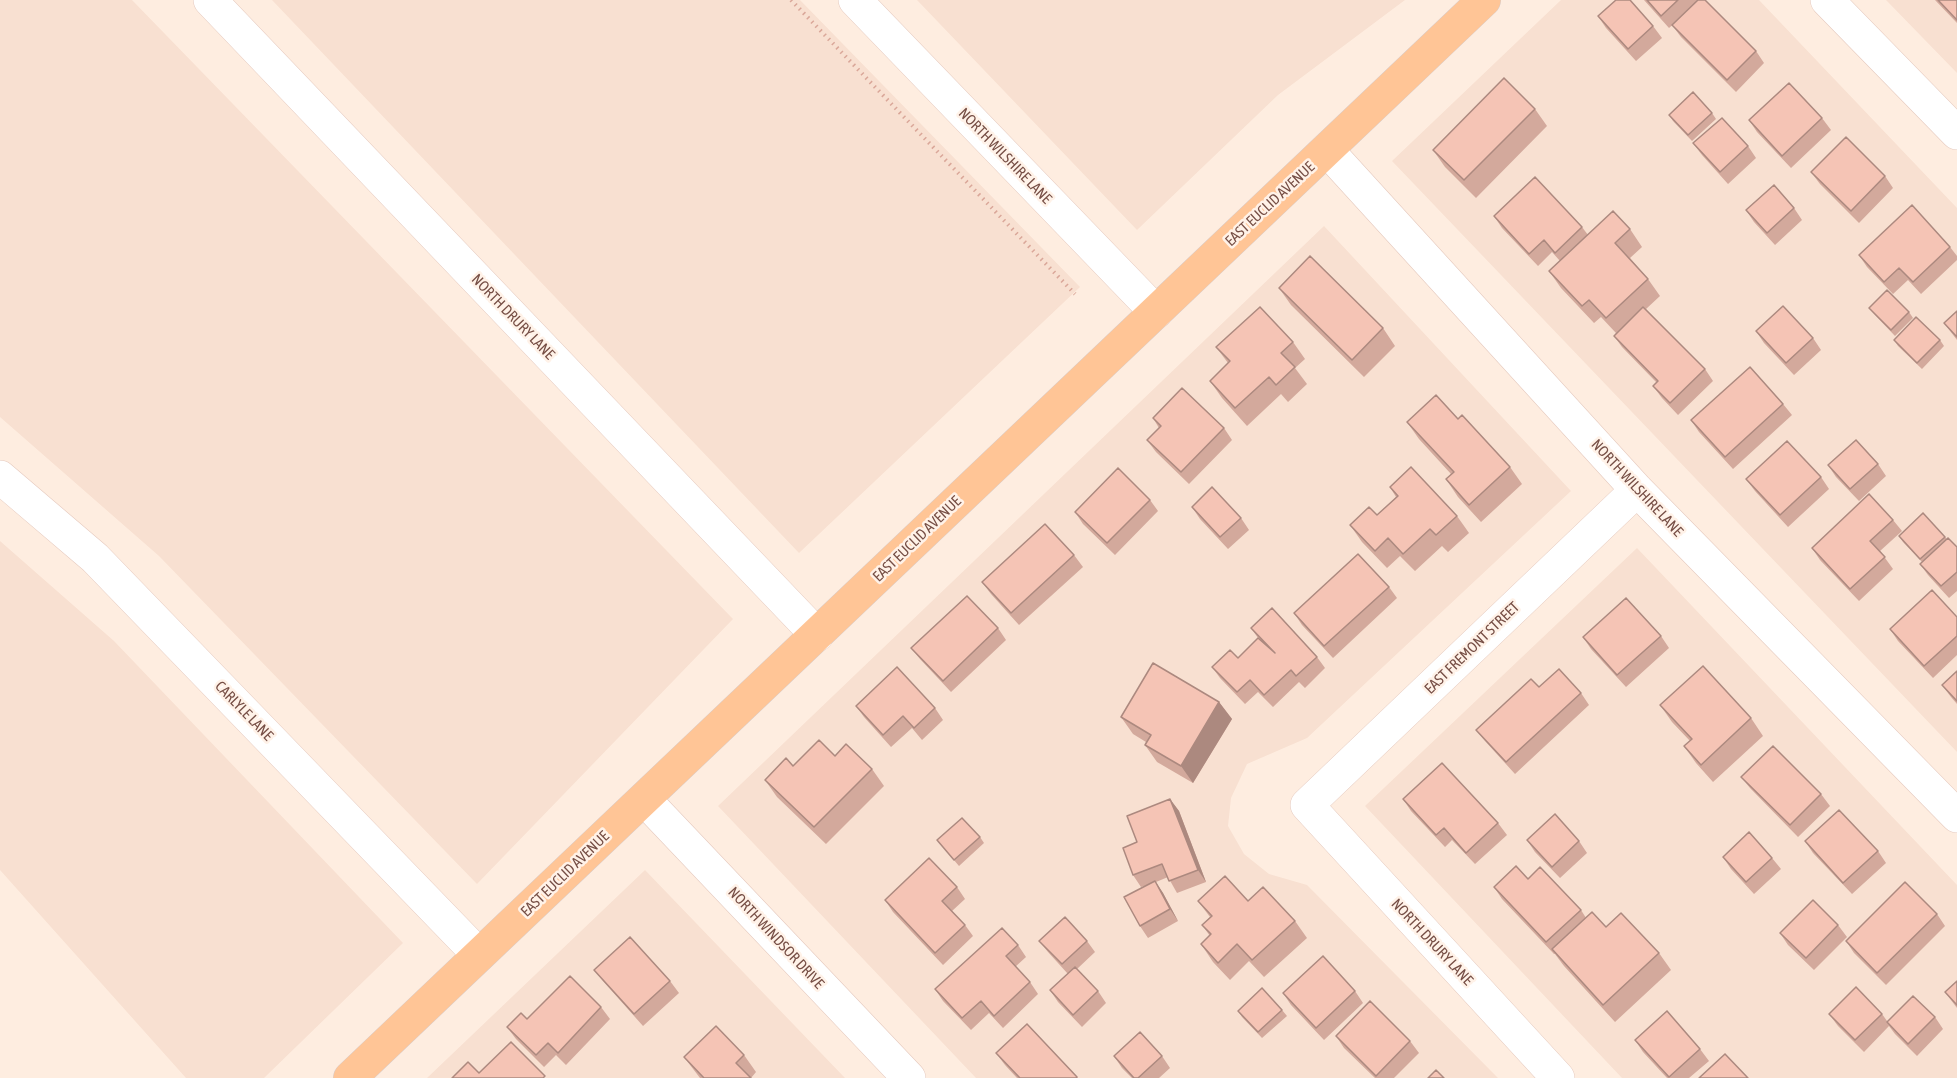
<!DOCTYPE html>
<style>
body{margin:0}
canvas{display:block;background:#feede0}
</style>
<canvas width="1957" height="1078"></canvas>
<script>
const c = document.querySelector('canvas').getContext('2d');
c.lineJoin = 'round';
function paint(path, color) {
  c.fillStyle = color;
  c.fill(path, 'evenodd');
}
function toPath(rows) {
  const path = new Path2D();
  for (const r of rows) {
    path.moveTo(r[0], r[1]);
    for (let i = 2; i < r.length; i += 2) path.lineTo(r[i], r[i + 1]);
  }
  return path;
}
function strokePath(path, color, width, dash) {
  c.strokeStyle = color;
  c.lineWidth = width;
  c.lineCap = dash ? 'butt' : 'round';
  c.setLineDash(dash || []);
  c.stroke(path);
}
function label(font, color, halo, rows, align = 'center') {
  c.font = font + ' "Asap Condensed",sans-serif';
  c.lineWidth = 5;
  c.setLineDash([]);
  c.textBaseline = 'middle';
  c.strokeStyle = halo;
  c.fillStyle = color;
  for (const [text, x, y, turn = 0] of rows) {
    c.save();
    c.translate(x, y);
    c.rotate((+turn || 0) * Math.PI / 180);
    c.textAlign = isNaN(turn) ? turn : align;
    if (halo) c.strokeText(text, 0, 0);
    c.fillText(text, 0, 0);
    c.restore();
  }
}
const residential = toPath([
 [0,0,132,0,733,619,477,884,159,556,0,417],
 [272,0,800,0,1080,287,799,553],
 [917,0,1405,0,1278,95,1137,230],
 [1561,0,1759,0,1957,208,1957,752,1392,161],
 [1886,0,1957,0,1957,74,1957,73],
 [1324,226,1571,491,1307,738,1247,764,1231,798,1228,826,1244,854,1269,874,1307,885,1498,1078,976,1078,718,806],
 [0,541,114,641,403,943,264,1078,186,1078,0,870],
 [1637,548,1957,885,1957,1078,1622,1078,1365,806],
 [645,870,845,1078,427,1078]
]);
const path = toPath([
 [791,0,1075,294]
]);
const minor = toPath([
 [210,0,817,635],
 [855,0,1156,312],
 [1827,0,1957,133],
 [1327,150,1637,490,1957,816],
 [0,477,95,558,479,955],
 [644,799,909,1078],
 [1558,1078,1307,805,1637,490]
]);
const major = toPath([
 [350,1078,1484,0]
]);
const wall = toPath([
 [1644,0,1705,0,1756,51,1764,63,1736,92,1681,37,1672,25,1677,21,1669,28],
 [1935,0,1957,0,1957,23],
 [1598,16,1653,26,1662,38,1636,61,1606,28],
 [1535,109,1547,126,1476,198,1445,167,1433,150],
 [1712,113,1716,119,1692,141,1673,121,1669,115],
 [1822,118,1831,130,1791,168,1757,132,1749,120],
 [1693,143,1748,146,1756,158,1728,184,1702,155],
 [1811,172,1885,176,1893,188,1859,223,1820,184],
 [1794,208,1802,220,1775,245,1754,222,1746,210],
 [1494,216,1582,227,1588,235,1630,229,1642,247,1630,258,1648,279,1660,296,1646,309,1705,369,1713,381,1678,415,1662,398,1653,386,1657,383,1622,347,1614,336,1616,333,1601,317,1594,323,1561,288,1549,271,1560,261,1552,252,1538,266,1502,228],
 [1950,247,1957,256,1957,260,1921,294,1908,280,1893,294,1867,267,1859,255],
 [1279,288,1383,328,1395,346,1364,377,1291,305],
 [1869,308,1909,312,1913,318,1895,336,1874,314],
 [1957,311,1957,340,1944,323],
 [1756,331,1813,338,1821,350,1794,375,1764,343],
 [1894,340,1940,340,1944,346,1922,369,1898,346],
 [1293,342,1305,359,1295,368,1307,384,1288,402,1281,394,1247,426,1222,398,1210,381,1228,363,1216,347],
 [1783,404,1792,415,1733,469,1699,432,1691,420],
 [1153,418,1224,428,1232,440,1189,484,1156,452,1147,440,1159,428],
 [1458,419,1510,467,1522,484,1481,522,1458,497,1446,479,1451,474,1419,439,1407,422],
 [1878,464,1886,476,1859,501,1836,477,1828,465],
 [1821,477,1829,489,1788,527,1755,491,1746,479],
 [1390,487,1457,516,1469,533,1448,552,1442,546,1415,571,1400,556,1387,568,1362,542,1350,525,1377,515,1396,497],
 [1150,500,1158,511,1115,555,1083,524,1075,512],
 [1192,507,1241,518,1249,530,1228,549,1200,519],
 [1893,520,1902,531,1880,551,1893,569,1859,601,1820,560,1812,548],
 [1899,536,1945,537,1947,539,1957,547,1957,591,1949,598,1928,575,1920,564,1922,562,1903,542],
 [1074,555,1083,567,1019,625,991,594,982,582],
 [1389,587,1397,598,1333,658,1302,625,1294,613],
 [1957,617,1957,655,1933,678,1898,641,1890,629],
 [998,628,1006,640,951,692,920,659,911,648],
 [1251,628,1317,657,1325,668,1305,688,1299,682,1273,707,1258,692,1245,704,1220,678,1212,667,1238,658,1258,638],
 [1661,636,1669,648,1626,687,1591,649,1583,637],
 [1957,671,1957,704,1951,697,1942,685],
 [1581,693,1589,705,1515,774,1485,741,1476,730],
 [1219,702,1232,719,1193,783,1157,762,1145,745,1146,742,1133,734,1121,717],
 [1660,705,1751,718,1763,736,1713,782,1696,763,1684,746,1690,741,1672,722],
 [856,706,935,708,943,720,922,740,912,728,891,747,864,717],
 [835,756,872,769,884,786,826,844,777,797,765,780,793,766],
 [1741,777,1821,794,1830,806,1798,837,1750,788],
 [1170,799,1179,811,1206,882,1177,893,1168,877,1156,882,1163,893,1178,921,1148,938,1140,926,1148,885,1141,887,1133,875,1137,842],
 [1403,799,1498,823,1507,835,1475,864,1452,840,1445,847,1411,811],
 [980,837,984,843,959,866,937,840],
 [1527,840,1579,841,1587,853,1560,878,1535,852],
 [1805,841,1878,851,1886,863,1852,894,1813,853],
 [1723,857,1772,858,1781,869,1754,894,1731,869],
 [1528,879,1581,910,1586,918,1659,953,1671,970,1615,1022,1564,966,1555,954,1554,954,1502,899,1494,887],
 [957,887,965,899,952,911,965,925,973,936,943,965,893,912,885,900],
 [1198,901,1248,901,1295,921,1307,938,1264,977,1249,961,1230,980,1213,962,1201,944,1210,936,1202,925,1210,917],
 [1937,914,1945,926,1886,985,1854,953,1846,941],
 [1838,925,1847,937,1814,970,1788,945,1780,933],
 [1039,941,1087,941,1095,952,1077,969,1098,991,1106,1003,1082,1027,1058,1002,1050,990,1068,974,1048,952],
 [1018,945,1026,957,1015,967,1030,982,1038,994,1003,1028,989,1013,971,1030,943,1001,935,989],
 [594,970,670,981,679,993,643,1026,603,981],
 [1957,981,1957,1008,1945,992],
 [1355,991,1363,1003,1324,1040,1291,1005,1283,993],
 [601,1007,610,1019,566,1065,556,1055,544,1067,516,1039,507,1027,527,1019],
 [1282,1010,1287,1016,1262,1038,1242,1017,1238,1011],
 [1829,1014,1882,1014,1887,1021,1935,1017,1943,1029,1917,1056,1895,1034,1889,1026,1864,1052,1838,1026],
 [1027,1024,1078,1078,1017,1078,1005,1065,996,1053],
 [1336,1036,1410,1041,1419,1053,1394,1078,1375,1078,1344,1048],
 [1635,1040,1700,1049,1709,1061,1689,1078,1667,1078,1643,1052],
 [744,1055,756,1072,751,1078,700,1078,684,1057],
 [1114,1056,1162,1056,1170,1068,1159,1078,1132,1078,1122,1068]
]);
const shadedWall = toPath([
 [1219,702,1232,719,1193,783,1181,766],
 [1170,799,1179,811,1206,882,1198,870],
 [1155,881,1163,893,1178,921,1170,909]
]);
const building = toPath([
 [1616,0,1630,0,1653,26,1628,49,1598,16,1616,0],
 [1647,0,1678,0,1661,16,1647,0],
 [1698,0,1705,0,1756,51,1727,80,1672,25,1698,0],
 [1938,0,1957,0,1957,20,1938,0],
 [1504,78,1535,109,1464,180,1433,150,1504,78],
 [1789,83,1822,118,1782,156,1749,120,1789,83],
 [1693,92,1712,113,1688,135,1669,115,1693,92],
 [1722,118,1748,146,1720,172,1693,143,1722,118],
 [1846,137,1885,176,1851,211,1811,172,1846,137],
 [1535,177,1582,227,1555,253,1544,240,1529,254,1494,216,1535,177],
 [1774,185,1794,208,1767,233,1746,210,1774,185],
 [1912,205,1950,247,1913,282,1899,268,1884,282,1859,255,1912,205],
 [1613,211,1630,229,1615,243,1648,279,1606,318,1589,300,1582,306,1549,271,1613,211],
 [1310,256,1383,328,1352,360,1279,288,1310,256],
 [1887,290,1909,312,1891,330,1869,308,1887,290],
 [1783,306,1813,338,1786,363,1756,331,1783,306],
 [1260,307,1293,342,1281,353,1295,367,1276,385,1269,377,1235,408,1210,381,1230,361,1216,347,1260,307],
 [1643,307,1705,369,1670,403,1653,386,1658,381,1614,336,1643,307],
 [1957,311,1957,337,1944,323,1957,311],
 [1916,317,1940,340,1917,363,1894,340,1916,317],
 [1750,367,1783,404,1725,457,1691,420,1750,367],
 [1182,388,1224,428,1181,472,1147,440,1161,426,1153,418,1182,388],
 [1436,395,1458,419,1462,415,1510,467,1469,505,1446,479,1454,472,1407,422,1436,395],
 [1856,440,1878,464,1850,489,1828,465,1856,440],
 [1787,441,1821,477,1780,515,1746,479,1787,441],
 [1411,467,1457,516,1436,535,1430,529,1403,554,1388,538,1375,551,1350,525,1369,507,1377,515,1398,496,1390,487,1411,467],
 [1118,468,1150,500,1107,543,1075,512,1118,468],
 [1212,487,1241,518,1220,537,1192,507,1212,487],
 [1869,494,1893,520,1870,541,1885,557,1850,589,1812,548,1869,494],
 [1923,513,1945,537,1920,559,1899,536,1923,513],
 [1045,524,1074,555,1011,613,982,582,1045,524],
 [1948,538,1957,547,1957,572,1941,586,1920,564,1948,538],
 [1358,554,1389,587,1324,646,1294,613,1358,554],
 [1932,590,1957,617,1957,636,1924,666,1890,629,1932,590],
 [967,596,998,628,943,681,911,648,967,596],
 [1626,598,1661,636,1617,675,1583,637,1626,598],
 [1272,608,1317,657,1296,676,1291,670,1264,695,1250,680,1237,692,1212,667,1230,650,1238,658,1258,638,1275,653,1251,628,1272,608],
 [1153,663,1219,702,1181,766,1145,745,1151,735,1121,717,1153,663],
 [1703,666,1751,718,1701,765,1684,746,1692,739,1660,705,1703,666],
 [897,667,935,708,914,728,903,716,883,735,856,706,897,667],
 [1559,669,1581,693,1506,762,1476,730,1531,679,1539,687,1559,669],
 [1957,671,1957,701,1942,685,1957,671],
 [819,740,835,756,846,744,872,769,814,827,765,780,786,758,793,766,819,740],
 [1773,746,1821,794,1790,825,1741,777,1773,746],
 [1442,763,1498,823,1466,853,1444,828,1436,835,1403,799,1442,763],
 [1170,799,1198,870,1169,881,1162,864,1133,875,1123,848,1137,842,1127,816,1170,799],
 [1839,810,1878,851,1843,883,1805,841,1839,810],
 [1555,814,1579,841,1552,867,1527,840,1555,814],
 [962,818,980,837,954,860,937,840,962,818],
 [1749,832,1772,858,1746,882,1723,857,1749,832],
 [929,858,957,887,942,901,965,925,935,953,885,900,929,858],
 [1516,866,1528,879,1540,867,1581,910,1546,942,1494,887,1516,866],
 [1225,876,1248,901,1263,887,1295,921,1252,960,1237,944,1218,963,1201,944,1211,934,1202,925,1212,916,1198,901,1225,876],
 [1155,881,1170,909,1140,926,1124,897,1155,881],
 [1905,882,1937,914,1877,973,1846,941,1905,882],
 [1813,900,1838,925,1806,958,1780,933,1813,900],
 [1592,912,1606,927,1621,913,1659,953,1603,1005,1552,949,1592,912],
 [1065,917,1087,941,1062,964,1039,941,1065,917],
 [1002,928,1018,945,1006,956,1030,982,994,1016,981,1001,962,1018,935,989,1002,928],
 [630,937,670,981,634,1014,594,970,630,937],
 [1323,956,1355,991,1316,1028,1283,993,1323,956],
 [1075,967,1098,991,1073,1015,1050,990,1075,967],
 [570,976,601,1007,558,1053,548,1043,536,1055,507,1027,521,1013,527,1019,570,976],
 [1957,981,1957,1005,1945,992,1957,981],
 [1856,987,1882,1014,1855,1040,1829,1014,1856,987],
 [1262,988,1282,1010,1258,1032,1238,1011,1262,988],
 [1913,996,1935,1017,1908,1044,1887,1022,1913,996],
 [1370,1001,1410,1041,1376,1076,1336,1036,1370,1001],
 [1667,1011,1700,1049,1669,1077,1635,1040,1667,1011],
 [1027,1024,1077,1077,1076,1078,1020,1078,996,1053,1027,1024],
 [716,1026,744,1055,736,1063,751,1078,704,1078,684,1057,716,1026],
 [1140,1032,1162,1056,1138,1078,1134,1078,1114,1056,1140,1032],
 [511,1042,545,1076,543,1078,452,1078,468,1062,479,1073,511,1042],
 [1725,1054,1748,1078,1699,1078,1725,1054],
 [1436,1070,1444,1078,1428,1078,1436,1070]
]);
const streetNames = [
 ["NORTH WILSHIRE LANE",1005,156,46],
 ["EAST EUCLID AVENUE",1270,204,-43],
 ["NORTH DRURY LANE",513,317,46],
 ["NORTH WILSHIRE LANE",1637,488,47],
 ["EAST EUCLID AVENUE",917,539,-44],
 ["EAST FREMONT STREET",1472,648,-44],
 ["CARLYLE LANE",244,711,46],
 ["EAST EUCLID AVENUE",565,874,-44],
 ["NORTH WINDSOR DRIVE",776,938,47],
 ["NORTH DRURY LANE",1432,942,47]
];
paint(residential, '#f8e0d1');
strokePath(minor, '#e5c9be', 34);
strokePath(major, '#d9cdcb', 34);
strokePath(path, '#daa799', 4, [1.5, 4.5]);
strokePath(minor, '#fff', 33);
strokePath(major, '#ffc596', 33);
paint(wall, '#d3a99c');
paint(shadedWall, '#ac897f');
paint(building, '#f5c4b5');
strokePath(building, '#ac897f', 1.5);
label('15px', '#764e45', '#fff2e8', streetNames);
</script>
